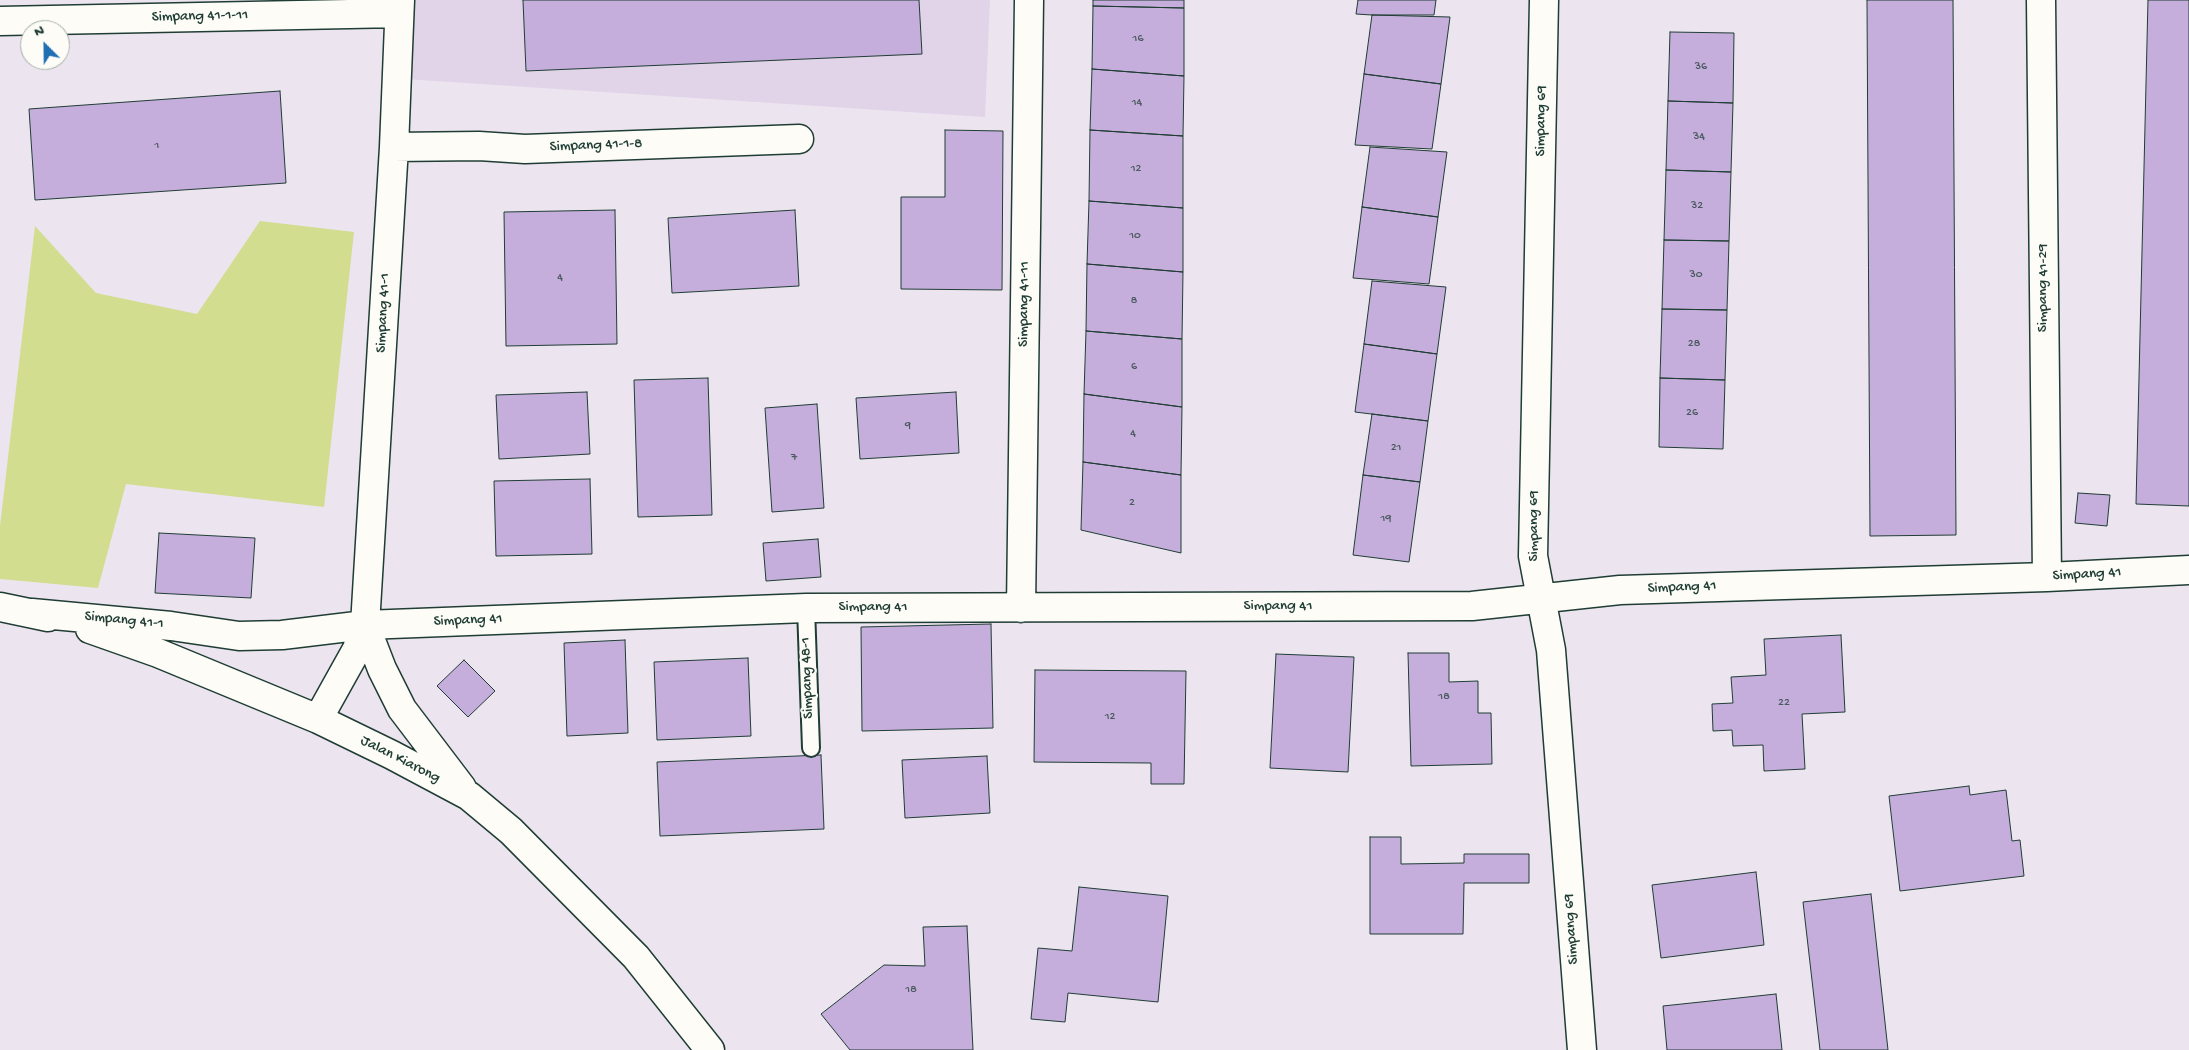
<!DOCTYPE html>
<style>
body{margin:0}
#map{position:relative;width:2189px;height:1050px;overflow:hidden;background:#ece5ef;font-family:"Gochi Hand",sans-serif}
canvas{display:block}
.north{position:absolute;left:20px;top:20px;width:50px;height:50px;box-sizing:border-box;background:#fdfcf7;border:1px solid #a4b0a9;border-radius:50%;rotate:337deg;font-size:14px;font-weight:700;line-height:20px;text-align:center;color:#1f3d34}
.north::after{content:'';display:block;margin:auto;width:18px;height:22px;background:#1f6fb2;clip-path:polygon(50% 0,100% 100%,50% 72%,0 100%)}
</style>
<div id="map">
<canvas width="2189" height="1050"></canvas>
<div class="north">N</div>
</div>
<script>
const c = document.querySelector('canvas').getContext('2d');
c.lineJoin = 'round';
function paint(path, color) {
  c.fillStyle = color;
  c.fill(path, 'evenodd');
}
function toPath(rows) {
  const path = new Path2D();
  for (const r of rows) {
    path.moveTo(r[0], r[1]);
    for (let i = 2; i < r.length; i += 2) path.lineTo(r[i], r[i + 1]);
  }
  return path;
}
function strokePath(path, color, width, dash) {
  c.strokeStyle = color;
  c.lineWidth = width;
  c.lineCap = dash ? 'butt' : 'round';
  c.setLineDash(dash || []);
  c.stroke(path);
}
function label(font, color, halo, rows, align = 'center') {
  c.font = font + ' "Gochi Hand",sans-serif';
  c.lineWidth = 4.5;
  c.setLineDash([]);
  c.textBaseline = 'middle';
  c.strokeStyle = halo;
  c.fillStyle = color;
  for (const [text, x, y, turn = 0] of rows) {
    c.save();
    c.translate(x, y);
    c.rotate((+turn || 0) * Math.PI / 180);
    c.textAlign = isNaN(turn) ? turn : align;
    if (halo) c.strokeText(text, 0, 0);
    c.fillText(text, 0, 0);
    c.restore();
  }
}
const built = toPath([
 [389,0,990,0,985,117,389,78]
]);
const green = toPath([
 [260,221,354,232,324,507,126,484,98,588,0,579,0,526,35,226,96,293,197,314]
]);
const building = toPath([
 [523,0,919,0,922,54,526,71,523,0],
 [1093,0,1184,0,1184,8,1093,6,1093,0],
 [1358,0,1436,0,1434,15,1372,15,1356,14,1358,0],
 [1867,0,1953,0,1956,535,1870,536,1867,0],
 [2148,0,2189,0,2189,506,2136,504,2148,0],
 [1093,6,1184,8,1184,76,1092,69,1093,6],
 [1372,15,1450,17,1441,84,1364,74,1372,15],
 [1670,32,1734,33,1733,103,1668,101,1670,32],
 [1092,69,1184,76,1183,136,1090,130,1092,69],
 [1364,74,1441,84,1432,149,1355,145,1364,74],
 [280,91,286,183,35,200,29,109,280,91],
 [1668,101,1733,103,1731,172,1666,170,1668,101],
 [945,130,1003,131,1002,290,901,289,901,197,945,197,945,130],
 [1090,130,1183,136,1183,208,1089,201,1090,130],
 [1370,147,1447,152,1438,217,1362,207,1370,147],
 [1666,170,1731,172,1729,241,1664,240,1666,170],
 [1089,201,1183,208,1183,272,1087,264,1089,201],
 [1362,207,1438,217,1429,284,1353,278,1362,207],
 [615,210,617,344,506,346,504,212,615,210],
 [795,210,799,286,672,293,668,218,795,210],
 [1664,240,1729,241,1727,310,1662,309,1664,240],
 [1087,264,1183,272,1182,339,1086,331,1087,264],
 [1372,281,1446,287,1437,354,1364,344,1372,281],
 [1662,309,1727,310,1725,380,1660,378,1662,309],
 [1086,331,1182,339,1182,407,1084,394,1086,331],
 [1364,344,1437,354,1428,421,1355,412,1364,344],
 [708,378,712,515,638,517,634,380,708,378],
 [1660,378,1725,380,1723,449,1659,447,1660,378],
 [587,392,590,454,499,459,496,395,587,392],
 [956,392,959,453,860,459,856,398,956,392],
 [1084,394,1182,407,1181,475,1083,462,1084,394],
 [817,404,824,508,772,512,765,408,817,404],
 [1372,414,1428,421,1420,482,1363,475,1372,414],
 [1083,462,1181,475,1181,553,1081,530,1083,462],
 [1363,475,1420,482,1409,562,1353,555,1363,475],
 [590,479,592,554,496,556,494,481,590,479],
 [2078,493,2110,495,2107,526,2075,523,2078,493],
 [159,533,255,538,251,598,155,593,159,533],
 [818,539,821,577,766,581,763,543,818,539],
 [991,624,993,728,862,731,861,627,991,624],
 [1841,635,1845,712,1802,714,1805,769,1764,771,1763,745,1733,746,1732,730,1713,731,1712,704,1733,703,1731,677,1766,675,1764,639,1841,635],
 [625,640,628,733,567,736,564,643,625,640],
 [1408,653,1449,653,1449,682,1478,681,1478,713,1491,713,1492,764,1411,766,1408,653],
 [1276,654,1354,657,1348,772,1270,768,1276,654],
 [748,658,751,736,657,740,654,662,748,658],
 [464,660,495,691,468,717,437,686,464,660],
 [1035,670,1186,671,1184,784,1151,784,1151,763,1034,762,1035,670],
 [821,755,824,829,660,836,657,762,821,755],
 [987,756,990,813,905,818,902,760,987,756],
 [1969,786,1970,795,2006,790,2012,841,2020,840,2024,876,1900,891,1889,796,1969,786],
 [1370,837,1401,837,1401,864,1464,863,1464,854,1529,854,1529,883,1464,883,1463,934,1370,934,1370,837],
 [1756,872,1764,945,1661,958,1652,885,1756,872],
 [1079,887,1168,896,1158,1002,1068,993,1065,1022,1031,1019,1038,948,1072,951,1079,887],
 [1871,894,1888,1050,1820,1050,1803,902,1871,894],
 [967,926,973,1050,850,1050,821,1014,884,965,925,966,923,927,967,926],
 [1776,994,1782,1050,1667,1050,1663,1006,1776,994]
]);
const service = toPath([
 [806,608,811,748]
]);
const minor = toPath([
 [1544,0,1533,556,1551,650,1582,1050],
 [2041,0,2047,577],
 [0,21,399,13],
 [394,147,479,146,525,149,799,139],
 [0,607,48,617],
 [1021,608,1029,0],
 [32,613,171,626,239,636,282,635,365,625,806,608,1472,606,1620,590,2047,577,2189,570],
 [365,625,382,669,402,709,462,788],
 [90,629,158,653,318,719,392,755,469,796,511,831,636,957,710,1050],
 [318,719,357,649,365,625,394,147,400,0]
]);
const numberNames = [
 ["16",1138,39],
 ["36",1701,67],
 ["14",1137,103],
 ["34",1699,137],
 ["1",157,146],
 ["12",1136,169],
 ["32",1697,206],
 ["10",1135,236],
 ["30",1696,275],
 ["4",560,278],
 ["8",1134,301],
 ["28",1694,344],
 ["6",1134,367],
 ["26",1692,413],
 ["9",908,426],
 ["4",1133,434],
 ["21",1396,448],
 ["7",794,458],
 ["2",1132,503],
 ["19",1386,519],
 ["18",1444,697],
 ["22",1784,703],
 ["12",1110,717],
 ["18",911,990]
];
const streetNames = [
 ["Simpang 41-1-11",200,17,-1],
 ["Simpang 69",1542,121,-89],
 ["Simpang 41-1-8",596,146,-2],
 ["Simpang 41-29",2044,288,-90],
 ["Simpang 41-11",1025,304,-89],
 ["Simpang 41-1",384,313,-87],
 ["Simpang 69",1535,526,-90],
 ["Simpang 41",2087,575,-3],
 ["Simpang 41",1682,588,-2],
 ["Simpang 41",1278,607],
 ["Simpang 41",873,608],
 ["Simpang 41-1",124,621,6],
 ["Simpang 41",468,621,-2],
 ["Simpang 48-1",808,678,-92],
 ["Jalan Kiarong",400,760,27],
 ["Simpang 69",1572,929,-94]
];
paint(built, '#e1d4e9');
paint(green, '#d2dd90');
paint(building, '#c6aedc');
strokePath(building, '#1f3d34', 1);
strokePath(service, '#1f3d34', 20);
strokePath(minor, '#1f3d34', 31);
strokePath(service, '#fdfcf7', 16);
strokePath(minor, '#fdfcf7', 28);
label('12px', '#49595e', null, numberNames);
label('15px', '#1f3d34', '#fdfcf7', streetNames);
</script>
